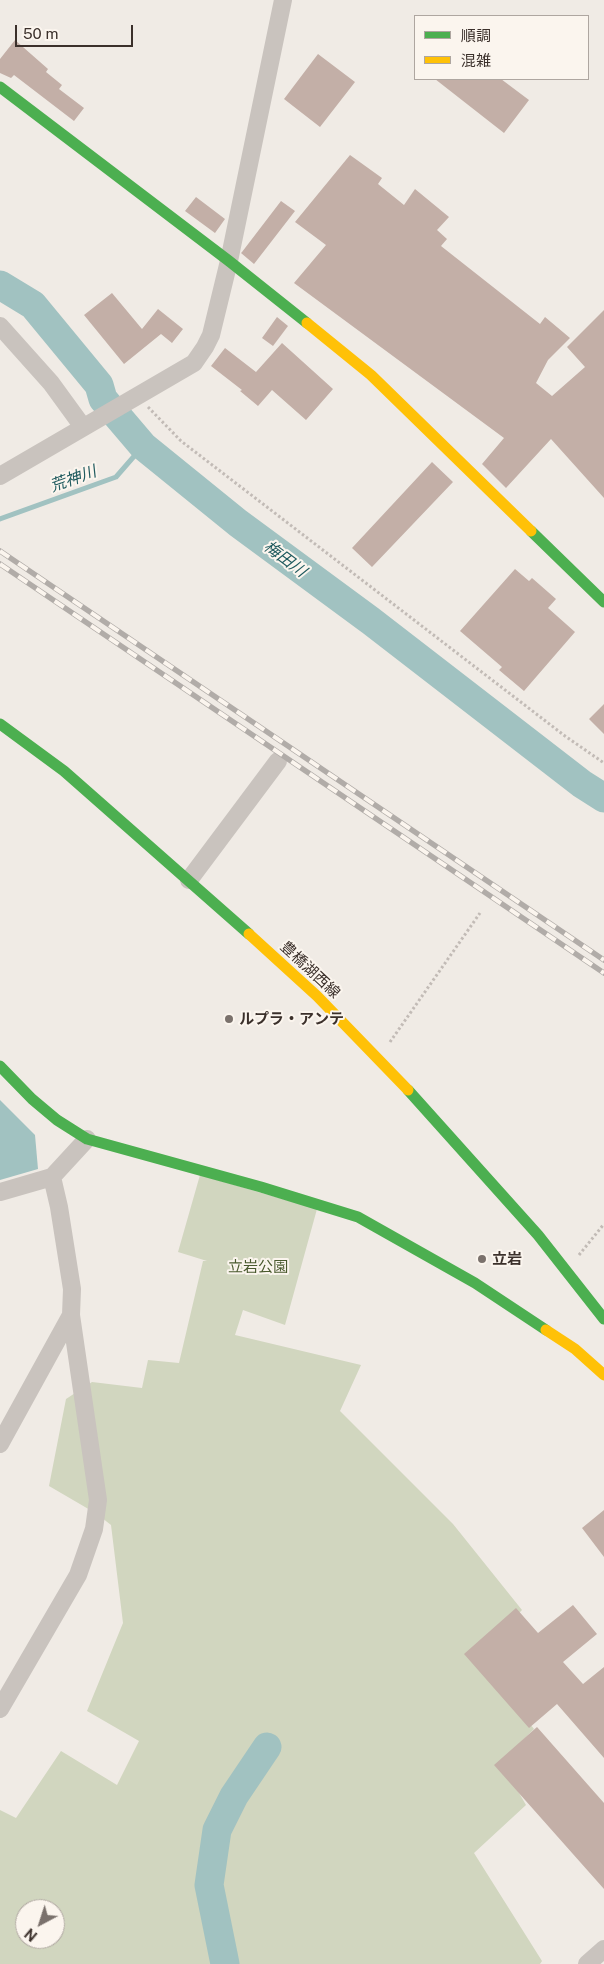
<!DOCTYPE html>
<meta charset="utf-8">
<style>
body{margin:0}
#map{position:relative;width:604px;height:1964px;overflow:hidden;background:#f0ebe5;font-family:"Public Sans","Noto Sans JP",sans-serif}
canvas{display:block}
.legend{position:absolute;left:414px;top:15px;width:175px;height:65px;box-sizing:border-box;background:#fbf5ee;border:1px solid #aea6a0;margin:0;padding:6px 9px;list-style:none;font-size:15px;color:#3b302b}
.legend li{display:flex;align-items:center;gap:10px;height:25px}
.legend b{width:25px;border:1px solid #aea6a0}
.north{position:absolute;left:15px;top:1899px;width:50px;height:50px;box-sizing:border-box;background:#fbf5ee;border:1px solid #aea6a0;border-radius:50%;rotate:220deg;font-size:14px;font-weight:700;line-height:20px;text-align:center;color:#3b302b}
.north::after{content:'';display:block;margin:auto;width:18px;height:22px;background:#7a716c;clip-path:polygon(50% 0,100% 100%,50% 72%,0 100%)}
.scale{position:absolute;left:15px;top:25px;width:118px;height:22px;box-sizing:border-box;border:2px solid #3b302b;border-top:0;padding-left:6px;font-size:15px;line-height:18px;white-space:nowrap;color:#3b302b;-webkit-text-stroke:4px #fbf5ee;paint-order:stroke}
</style>
<div id="map">
<canvas width="604" height="1964"></canvas>
<ul class="legend">
<li><b style="height:6px;background:#4caf50"></b>順調</li>
<li><b style="height:6px;background:#ffc107"></b>混雑</li>
</ul>
<div class="north">N</div>
<div class="scale">50 m</div>
</div>
<script>
const c = document.querySelector('canvas').getContext('2d');
c.lineJoin = 'round';
function paint(path, color) {
  c.fillStyle = color;
  c.fill(path, 'evenodd');
}
function toPath(rows) {
  const path = new Path2D();
  for (const r of rows) {
    path.moveTo(r[0], r[1]);
    for (let i = 2; i < r.length; i += 2) path.lineTo(r[i], r[i + 1]);
  }
  return path;
}
function strokePath(path, color, width, dash) {
  c.strokeStyle = color;
  c.lineWidth = width;
  c.lineCap = dash ? 'butt' : 'round';
  c.setLineDash(dash || []);
  c.stroke(path);
}
function label(font, color, halo, rows, align = 'center') {
  c.font = font + ' "Public Sans","Noto Sans JP",sans-serif';
  c.lineWidth = 4;
  c.setLineDash([]);
  c.textBaseline = 'middle';
  c.strokeStyle = halo;
  c.fillStyle = color;
  for (const [text, x, y, turn = 0] of rows) {
    c.save();
    c.translate(x, y);
    c.rotate((+turn || 0) * Math.PI / 180);
    c.textAlign = isNaN(turn) ? turn : align;
    if (halo) c.strokeText(text, 0, 0);
    c.fillText(text, 0, 0);
    c.restore();
  }
}
const green = toPath([
 [200,1175,317,1209,285,1325,243,1310,235,1335,361,1365,340,1411,453,1524,522,1610,477,1657,534,1729,501,1762,526,1805,474,1853,542,1961,540,1964,0,1964,0,1810,16,1818,61,1751,117,1785,139,1741,87,1711,123,1623,111,1525,97,1514,49,1486,66,1399,92,1382,142,1388,148,1360,179,1363,203,1261,207,1261,178,1252],
 [25,1909,55,1909,55,1939,25,1939]
]);
const water = toPath([
 [0,1100,35,1135,38,1169,0,1180]
]);
const stream = toPath([
 [0,519,116,477,143,446]
]);
const river = toPath([
 [0,285,33,305,99,385,103,399,143,446,238,523,371,621,582,784,604,798],
 [225,1964,209,1885,217,1830,234,1796,267,1747]
]);
const building = toPath([
 [15,40,48,69,46,72,62,85,59,89,84,108,74,121,14,75,11,78,0,73,0,59],
 [318,54,355,82,320,127,284,99],
 [435,79,501,79,529,100,504,133],
 [350,155,382,178,378,184,404,205,415,189,449,217,437,230,447,239,441,246,540,324,545,317,570,338,548,360,536,383,552,396,585,367,567,347,604,310,604,498,551,439,506,488,482,464,504,438,294,283,326,245,295,222],
 [196,197,225,219,215,233,185,211],
 [281,201,295,211,254,264,241,253,242,252],
 [112,293,142,329,158,309,183,329,172,343,161,334,124,364,84,315],
 [277,317,288,326,273,346,262,338],
 [282,343,333,389,306,420,272,390,258,406,240,391,242,390,211,366,225,348,256,372],
 [432,462,453,482,372,567,352,548],
 [515,569,529,581,532,578,556,599,548,608,575,632,524,691,499,670,502,667,460,631],
 [604,704,604,734,589,719],
 [604,1510,604,1557,582,1528],
 [573,1605,597,1634,563,1662,583,1684,604,1667,604,1758,557,1704,529,1728,464,1654,516,1608,538,1633],
 [537,1727,604,1803,604,1889,494,1765]
]);
const path = toPath([
 [148,407,181,441,565,736,604,763],
 [390,1042,480,913],
 [579,1255,604,1224]
]);
const street = toPath([
 [0,326,51,383,83,427],
 [0,476,194,363,205,347,211,335,229,261,283,0],
 [189,880,278,761],
 [0,1192,52,1177,87,1139],
 [0,1444,71,1315],
 [0,1709,78,1575,94,1529,98,1500,71,1315,72,1289,59,1207,52,1177],
 [587,1964,604,1949]
]);
const fast = toPath([
 [0,87,229,261,307,323],
 [531,531,604,602],
 [0,724,64,771,249,934],
 [0,1066,32,1099,57,1120,87,1139,261,1187,358,1217,475,1283,546,1330],
 [408,1090,538,1235,604,1319]
]);
const slow = toPath([
 [307,323,371,375,531,531],
 [249,934,317,996,408,1090],
 [546,1330,575,1349,604,1375]
]);
const rail = toPath([
 [0,551,604,960],
 [0,564,604,973]
]);
const markers = [
 [229,1019,5,"#7a716c"],
 [482,1259,5,"#7a716c"]
];
const streetNames = [
 ["豊橋湖西線",310,970,43]
];
const poiNames = [
 ["ルプラ・アンテ",239,1019],
 ["立岩",492,1259]
];
const parkNames = [
 ["立岩公園",258,1267]
];
const waterNames = [
 ["荒神川",73,479,-20],
 ["梅田川",285,559,37]
];
paint(green, '#d1d6bf');
paint(water, '#a1c2c1');
strokePath(stream, '#a1c2c1', 5);
strokePath(river, '#a1c2c1', 29);
paint(building, '#c3afa7');
strokePath(path, '#c2bbb6', 3, [2.5, 2.5]);
strokePath(street, '#c9c3be', 18);
strokePath(fast, '#4caf50', 11);
strokePath(slow, '#ffc107', 11);
strokePath(rail, '#b1aca8', 5.5);
strokePath(rail, '#fbf5ee', 4, [11]);
for (const [x, y, r, color] of markers) {
  const dot = new Path2D();
  dot.arc(x, y, r, 0, 2 * Math.PI);
  c.fillStyle = color;
  c.fill(dot);
  strokePath(dot, '#fbf5ee', 2);
}
label('15px', '#3b302b', '#fbf5ee', streetNames);
label('bold 15px', '#3b302b', '#fbf5ee', poiNames, 'left');
label('15px', '#4a5a2e', '#fbf5ee', parkNames);
label('italic 16px', '#1f5a5e', '#fbf5ee', waterNames);
</script>
